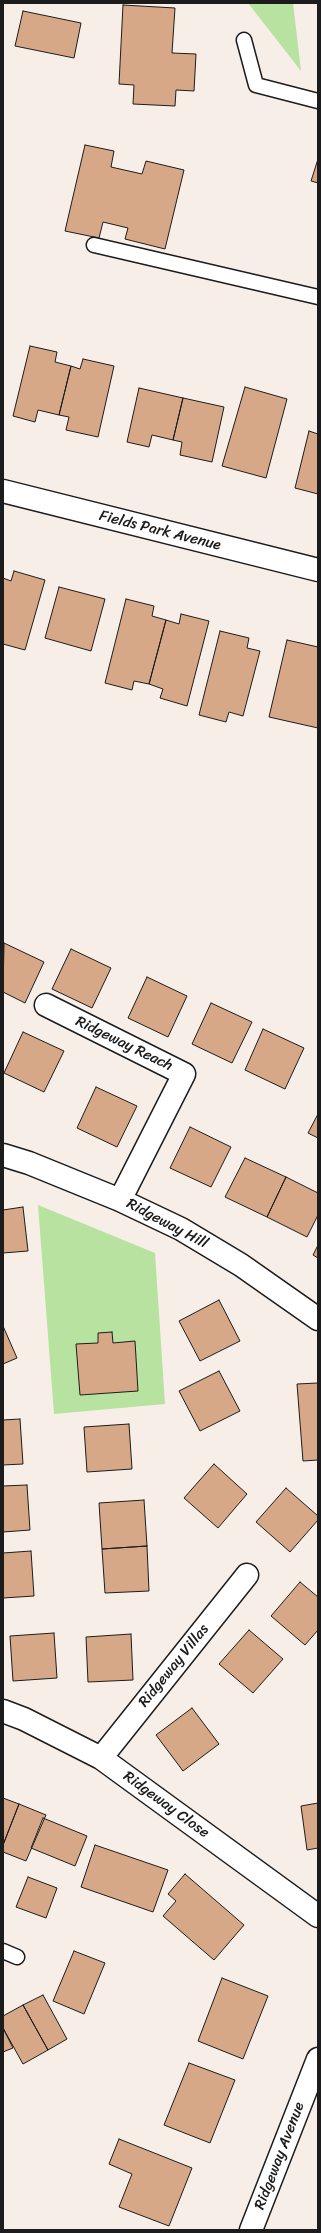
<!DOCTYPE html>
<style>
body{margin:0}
#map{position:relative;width:321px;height:2233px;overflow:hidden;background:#f7eee7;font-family:Sriracha,sans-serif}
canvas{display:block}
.frame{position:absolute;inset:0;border:4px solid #1c1c1c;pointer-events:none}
</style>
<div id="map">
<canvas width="321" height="2233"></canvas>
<div class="frame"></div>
</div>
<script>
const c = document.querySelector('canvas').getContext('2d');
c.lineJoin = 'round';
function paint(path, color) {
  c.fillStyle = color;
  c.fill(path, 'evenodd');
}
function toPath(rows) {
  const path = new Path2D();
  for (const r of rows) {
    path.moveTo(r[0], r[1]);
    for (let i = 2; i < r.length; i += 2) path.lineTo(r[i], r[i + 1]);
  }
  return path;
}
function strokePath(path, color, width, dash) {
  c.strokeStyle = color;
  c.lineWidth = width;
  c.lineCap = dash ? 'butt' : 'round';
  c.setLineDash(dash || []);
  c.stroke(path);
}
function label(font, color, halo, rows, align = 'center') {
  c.font = font + ' Sriracha,sans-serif';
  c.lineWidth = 3;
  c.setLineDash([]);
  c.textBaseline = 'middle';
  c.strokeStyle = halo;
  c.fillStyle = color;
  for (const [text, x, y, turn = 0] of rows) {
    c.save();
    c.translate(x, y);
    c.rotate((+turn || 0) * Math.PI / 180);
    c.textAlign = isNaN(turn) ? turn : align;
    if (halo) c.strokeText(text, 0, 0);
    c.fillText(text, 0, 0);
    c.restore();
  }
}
const green = toPath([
 [248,3,293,3,301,71],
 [38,1205,155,1253,165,1404,54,1414]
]);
const building = toPath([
 [123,5,175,8,172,53,196,54,194,91,176,90,175,106,133,104,134,85,119,84,123,5],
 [23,11,81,23,74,58,15,46,23,11],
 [85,145,114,151,111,167,142,174,146,161,184,170,165,249,125,239,128,228,103,222,99,238,65,231,85,145],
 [318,159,318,183,311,181,318,159],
 [30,346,57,352,55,362,71,366,59,415,38,410,35,422,13,416,30,346],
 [83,359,114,366,98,437,66,430,69,417,59,415,71,366,80,369,83,359],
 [245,387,287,399,266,478,222,466,245,387],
 [139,388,183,398,173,440,152,435,149,447,127,442,139,388],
 [183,398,224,407,212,462,180,455,182,442,173,440,183,398],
 [309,431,318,434,318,494,295,488,309,431],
 [14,571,45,580,25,650,3,644,3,578,11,581,14,571],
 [59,587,105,599,91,651,45,638,59,587],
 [126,599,154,606,152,616,166,620,149,684,134,681,132,690,105,683,126,599],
 [181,614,209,621,187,706,160,698,163,689,149,684,166,620,179,624,181,614],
 [220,631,249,638,247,648,260,651,243,716,229,712,226,722,199,715,220,631],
 [287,640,318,647,318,728,269,717,287,640],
 [4,943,44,962,25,1003,3,992,4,943],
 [71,949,111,968,92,1008,52,989,71,949],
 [147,977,187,996,168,1037,128,1018,147,977],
 [211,1003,252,1022,232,1063,192,1044,211,1003],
 [263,1029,304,1048,285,1089,245,1070,263,1029],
 [23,1032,64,1051,44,1092,4,1073,23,1032],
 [96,1087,137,1106,117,1147,77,1128,96,1087],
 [318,1114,318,1138,308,1133,318,1114],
 [190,1127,231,1147,211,1187,170,1168,190,1127],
 [245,1158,286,1177,267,1217,225,1197,245,1158],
 [286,1177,318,1193,318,1215,307,1237,267,1217,286,1177],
 [23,1207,28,1251,3,1253,3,1210,23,1207],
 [318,1245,318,1258,313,1255,318,1245],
 [219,1300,240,1341,200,1361,179,1321,219,1300],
 [3,1326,17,1358,3,1364,3,1326],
 [112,1332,113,1343,135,1341,138,1391,80,1395,76,1344,98,1343,98,1333,112,1332],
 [219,1371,240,1411,200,1431,179,1391,219,1371],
 [318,1383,318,1460,303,1461,297,1384,318,1383],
 [20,1419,23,1464,3,1465,3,1420,20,1419],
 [129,1424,132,1469,87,1472,84,1427,129,1424],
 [214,1464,247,1494,218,1528,184,1498,214,1464],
 [27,1485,30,1530,3,1532,3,1486,27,1485],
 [286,1488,318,1516,318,1520,290,1552,256,1522,286,1488],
 [144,1500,147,1546,102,1549,99,1503,144,1500],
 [147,1546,149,1591,105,1593,102,1549,147,1546],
 [31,1551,34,1596,3,1598,3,1553,31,1551],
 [300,1582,318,1597,318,1630,305,1645,271,1616,300,1582],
 [249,1630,283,1659,253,1693,219,1664,249,1630],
 [54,1633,57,1678,13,1681,10,1636,54,1633],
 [131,1634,133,1680,88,1682,86,1637,131,1634],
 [192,1708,219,1744,183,1771,156,1735,192,1708],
 [3,1798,19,1804,3,1845,3,1798],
 [318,1803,318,1848,307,1850,301,1806,318,1803],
 [19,1804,46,1815,26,1861,3,1852,3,1845,19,1804],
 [43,1818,87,1836,75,1866,31,1848,43,1818],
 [95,1845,168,1870,153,1912,81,1887,95,1845],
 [185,1874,244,1925,214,1960,163,1916,176,1901,168,1894,185,1874],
 [28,1877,57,1888,46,1918,16,1907,28,1877],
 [74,1951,105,1963,84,2014,53,2001,74,1951],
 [222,1978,268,1996,243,2059,198,2041,222,1978],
 [43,1995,67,2039,48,2050,23,2005,43,1995],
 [23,2005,48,2050,23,2064,3,2028,3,2016,23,2005],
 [3,2028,13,2048,3,2052,3,2028],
 [189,2063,235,2080,210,2143,164,2125,189,2063],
 [119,2139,192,2168,169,2226,119,2207,132,2174,109,2164,119,2139]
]);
const service = toPath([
 [244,40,256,85,318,101],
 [94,245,318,297],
 [3,1951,17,1957]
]);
const minor = toPath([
 [3,491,318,570],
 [46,1005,184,1074,120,1200],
 [3,1155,29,1163,120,1200,181,1229,241,1265,318,1319],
 [3,1711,24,1719,101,1758,318,1916],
 [101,1758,247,1575],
 [251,2230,318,2059]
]);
const streetNames = [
 ["Fields Park Avenue",160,531,14],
 ["Ridgeway Reach",124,1044,26],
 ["Ridgeway Hill",167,1224,28],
 ["Ridgeway Villas",174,1666,-51],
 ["Ridgeway Close",166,1805,36],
 ["Ridgeway Avenue",280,2156,-69]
];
paint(green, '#b7e2a0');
paint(building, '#d7a888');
strokePath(building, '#1c1c1c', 1);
strokePath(service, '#1c1c1c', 17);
strokePath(minor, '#1c1c1c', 25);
strokePath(service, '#fff', 14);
strokePath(minor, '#fff', 22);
label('15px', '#1c1c1c', '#fff', streetNames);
</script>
